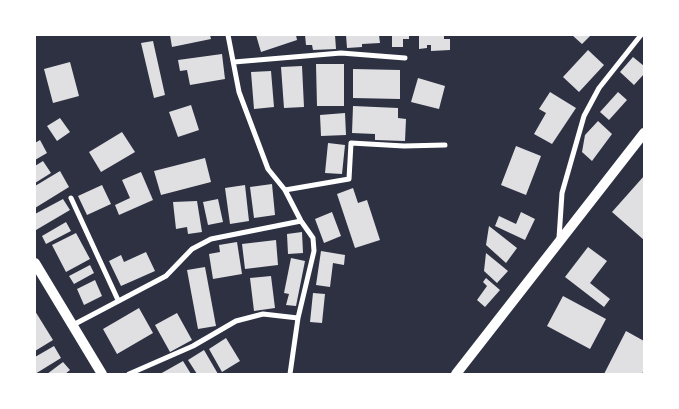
<!DOCTYPE html>
<style>
body{margin:0}
#map{position:relative;width:679px;height:409px;overflow:hidden;background:#2d3142;font-family:Quicksand,sans-serif}
canvas{display:block}
.frame{position:absolute;inset:0;border:36px solid #fff;pointer-events:none}
</style>
<div id="map">
<canvas width="679" height="409"></canvas>
<div class="frame"></div>
</div>
<script>
const c = document.querySelector('canvas').getContext('2d');
c.lineJoin = 'round';
function paint(path, color) {
  c.fillStyle = color;
  c.fill(path, 'evenodd');
}
function toPath(rows) {
  const path = new Path2D();
  for (const r of rows) {
    path.moveTo(r[0], r[1]);
    for (let i = 2; i < r.length; i += 2) path.lineTo(r[i], r[i + 1]);
  }
  return path;
}
function strokePath(path, color, width, dash) {
  c.strokeStyle = color;
  c.lineWidth = width;
  c.lineCap = dash ? 'butt' : 'round';
  c.setLineDash(dash || []);
  c.stroke(path);
}
const building = toPath([
 [170,35,210,35,211,39,172,47],
 [256,35,296,35,297,40,261,52],
 [305,35,335,35,336,49,313,50,312,45,306,45],
 [346,35,379,35,380,43,362,44,362,47,347,48],
 [392,35,409,35,409,39,403,39,403,47,392,47],
 [419,35,444,35,444,39,450,39,450,50,431,51,431,45,427,45,427,48,419,49],
 [572,35,591,35,582,44],
 [153,41,165,95,154,98,141,43],
 [588,50,604,65,579,92,563,77],
 [222,54,225,79,190,85,187,70,180,71,178,60],
 [633,57,644,66,644,74,634,85,620,72],
 [70,62,79,96,53,103,44,69],
 [316,64,344,64,344,106,317,106],
 [302,66,304,107,284,108,281,67],
 [353,69,400,70,400,99,353,98],
 [271,71,274,107,254,109,251,72],
 [418,78,445,86,439,109,411,102],
 [550,92,576,108,552,144,534,134,546,113,539,109],
 [618,92,627,100,609,120,600,112],
 [191,105,199,130,178,137,169,112],
 [353,106,398,108,398,118,406,119,405,141,375,140,375,134,352,133],
 [345,113,346,135,321,136,320,115],
 [60,118,70,132,57,141,47,126],
 [598,121,612,134,592,161,582,152,585,135],
 [122,132,135,152,101,172,89,152],
 [40,140,47,153,35,160,35,143],
 [328,143,345,145,342,174,325,173],
 [516,146,541,156,526,195,501,185],
 [205,158,211,182,161,195,154,171],
 [43,161,51,173,35,183,35,166],
 [60,171,69,187,35,208,35,186],
 [141,172,153,200,119,215,115,205,130,198,122,180],
 [644,176,644,240,612,212],
 [272,184,275,215,254,218,250,187],
 [102,185,111,204,87,215,78,196],
 [245,185,249,221,230,224,225,188],
 [353,188,358,203,367,200,380,240,355,248,337,194],
 [63,199,70,210,36,230,35,214],
 [218,199,223,222,208,225,203,202],
 [197,201,202,232,188,234,187,227,176,229,173,202],
 [332,212,341,236,324,243,315,219],
 [521,212,535,219,525,240,495,226,499,216,516,224],
 [66,222,71,231,46,244,42,236],
 [489,226,517,248,506,263,486,245],
 [302,232,303,253,288,254,287,234],
 [76,233,90,259,66,272,52,245],
 [276,240,278,265,245,269,242,244],
 [237,242,242,274,213,279,209,254,220,252,219,245],
 [588,247,607,261,590,283,610,299,604,307,565,277],
 [321,251,345,255,344,265,333,263,330,287,316,285],
 [146,252,155,271,121,286,109,261,121,255,124,262],
 [486,253,508,271,497,283,484,271],
 [291,258,305,261,296,306,286,305,289,294,284,293],
 [90,265,94,273,74,284,69,276],
 [205,267,216,326,198,329,187,270],
 [271,276,275,308,254,311,250,278],
 [486,278,500,290,485,307,477,300,487,286,483,282],
 [95,280,102,296,84,305,77,289],
 [313,293,325,294,322,323,310,322],
 [563,296,606,319,590,349,547,326],
 [139,308,153,333,117,354,103,329],
 [35,311,53,340,35,351],
 [177,313,192,340,170,352,155,325],
 [626,331,644,341,644,370,642,374,604,374],
 [226,338,240,361,222,372,209,349],
 [54,346,61,358,35,374,35,357],
 [204,350,218,374,197,374,188,360],
 [183,361,191,374,160,374],
 [63,362,70,370,65,374,47,374]
]);
const minor = toPath([
 [228,35,239,92,268,169,285,190,301,221,313,238,314,251,298,318,290,374],
 [234,62,341,53,405,58],
 [285,190,349,179,351,143,404,146,445,145],
 [71,198,118,300],
 [559,238,562,193,584,116,599,88,641,35],
 [73,325,166,276,192,249,211,239,301,221],
 [129,374,193,346,236,321,263,314,298,318]
]);
const secondary = toPath([
 [35,263,102,374],
 [456,374,644,133]
]);
paint(building, '#e0e0e3');
strokePath(minor, '#fff', 5);
strokePath(secondary, '#fff', 10);
</script>
